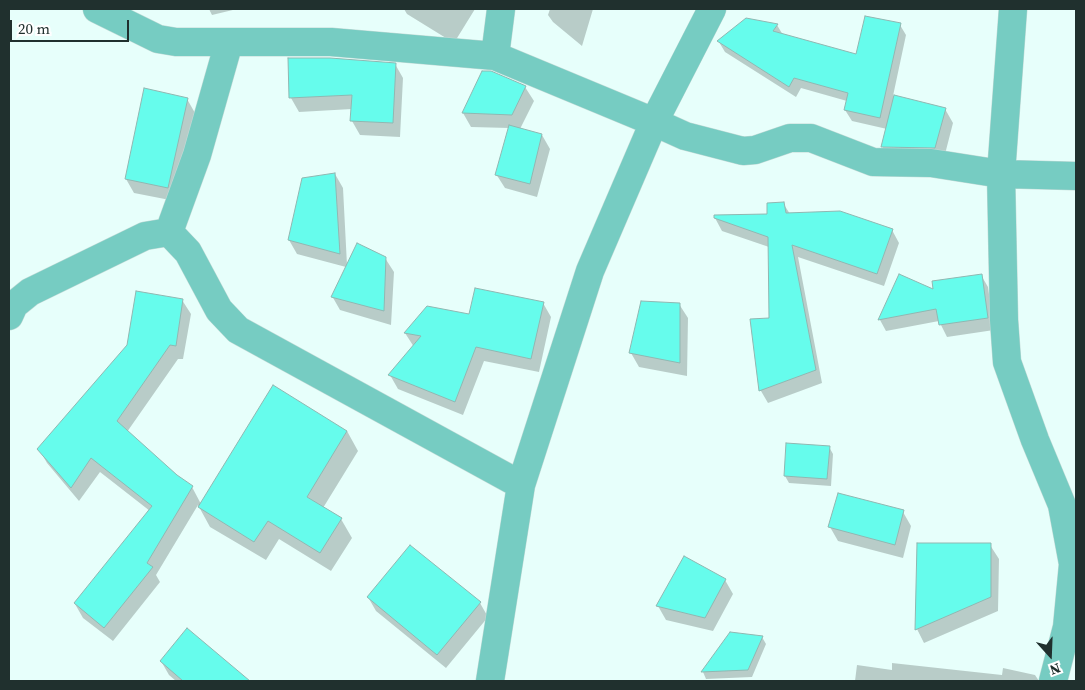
<!DOCTYPE html>
<style>
body{margin:0}
#map{position:relative;width:1085px;height:690px;overflow:hidden;background:#e7fffb;font-family:"Source Serif 4",serif}
canvas{display:block}
.frame{position:absolute;inset:0;border:10px solid #20302e;pointer-events:none}
.north{position:absolute;left:1025px;top:630px;width:50px;height:50px;-webkit-text-stroke:4px #fff;paint-order:stroke;rotate:160deg;font-size:14px;font-weight:700;line-height:20px;text-align:center;color:#20302e}
.north::after{content:'';display:block;margin:auto;width:18px;height:22px;background:#20302e;clip-path:polygon(50% 0,100% 100%,50% 72%,0 100%)}
.scale{position:absolute;left:10px;top:20px;width:119px;height:22px;box-sizing:border-box;border:2px solid #20302e;border-top:0;padding-left:6px;font-size:15px;line-height:18px;white-space:nowrap;color:#20302e;-webkit-text-stroke:4px #fff;paint-order:stroke}
</style>
<div id="map">
<canvas width="1085" height="690"></canvas>
<div class="frame"></div>
<div class="north">N</div>
<div class="scale">20 m</div>
</div>
<script>
const c = document.querySelector('canvas').getContext('2d');
c.lineJoin = 'round';
function paint(path, color) {
  c.fillStyle = color;
  c.fill(path, 'evenodd');
}
function toPath(rows) {
  const path = new Path2D();
  for (const r of rows) {
    path.moveTo(r[0], r[1]);
    for (let i = 2; i < r.length; i += 2) path.lineTo(r[i], r[i + 1]);
  }
  return path;
}
function strokePath(path, color, width, dash) {
  c.strokeStyle = color;
  c.lineWidth = width;
  c.lineCap = dash ? 'butt' : 'round';
  c.setLineDash(dash || []);
  c.stroke(path);
}
const shadow = toPath([
 [209,9,237,9,212,15],
 [404,9,475,9,454,43,407,14],
 [550,9,593,9,582,46,553,22,548,15],
 [777,25,783,35,857,55,900,25,906,35,893,96,945,109,953,123,943,162,890,160,882,146,887,129,852,121,845,110,847,101,801,88,796,97,725,52,719,42],
 [395,64,403,78,400,137,360,135,352,121,352,109,299,112,291,98],
 [525,87,534,101,520,129,542,135,550,149,537,197,505,188,496,174,509,128,471,127,463,113],
 [187,99,195,113,175,201,134,193,126,179],
 [335,174,343,188,347,265,385,258,394,272,391,325,340,310,332,296,346,267,297,254,289,240],
 [783,203,790,214,892,230,899,243,884,286,798,257,822,383,768,403,761,391,752,321,770,319,769,247,722,231,715,218,769,215],
 [900,275,935,291,981,275,988,287,994,330,947,337,939,321,886,331,880,320],
 [182,300,191,314,183,359,178,359,127,432,176,476,192,487,201,504,347,431,358,451,323,508,341,519,352,538,331,571,279,539,266,560,210,527,198,505,156,575,160,582,113,641,83,618,75,604,150,511,100,472,79,501,47,463,39,449],
 [543,303,551,317,539,372,484,361,463,415,398,389,390,375,414,347,405,333,470,316],
 [679,304,688,318,687,376,639,367,631,353],
 [829,447,833,454,831,486,789,483,785,476],
 [903,512,911,526,903,558,838,541,830,527],
 [990,545,999,559,998,611,924,643,917,629],
 [725,580,733,594,713,631,666,620,658,606],
 [368,597,480,603,488,617,446,668,376,611],
 [730,634,762,637,766,644,752,677,706,679,703,672],
 [161,661,238,673,243,681,176,681,169,675],
 [892,663,1002,675,1003,668,1035,675,1039,681,855,681,857,665,892,670]
]);
const building = toPath([
 [865,16,901,23,880,118,844,110,848,93,794,78,789,87,717,41,746,18,778,24,773,31,856,54,865,16],
 [288,58,330,58,396,63,393,123,350,121,352,95,289,98,288,58],
 [482,71,491,71,526,86,512,115,462,113,482,71],
 [144,88,188,98,168,188,125,179,144,88],
 [894,95,946,108,935,148,881,147,894,95],
 [509,125,542,134,530,184,495,175,509,125],
 [335,173,340,254,288,240,302,178,335,173],
 [784,202,786,213,840,211,893,229,877,274,792,245,816,370,759,391,750,319,769,318,768,237,714,218,714,215,767,214,767,203,784,202],
 [357,243,386,257,384,311,331,297,357,243],
 [899,274,933,289,932,281,982,274,988,318,939,325,936,309,878,320,899,274],
 [475,288,544,302,531,359,476,347,455,402,388,375,421,336,404,333,427,306,469,314,475,288],
 [136,291,183,299,176,346,170,345,117,421,177,475,193,486,147,563,153,567,104,628,74,603,152,506,91,458,71,488,37,449,127,345,136,291],
 [641,301,680,303,680,363,629,353,641,301],
 [273,385,347,431,307,497,342,518,320,553,268,521,254,542,198,507,273,385],
 [786,443,830,446,827,479,784,476,786,443],
 [838,493,904,510,895,545,828,527,838,493],
 [917,543,991,543,991,597,915,630,917,543],
 [410,545,481,602,437,655,367,597,410,545],
 [684,556,726,579,705,618,656,606,684,556],
 [187,628,250,681,183,681,160,661,187,628],
 [730,632,763,636,748,670,701,672,730,632]
]);
const street = toPath([
 [97,9,158,39,176,42,331,42,495,56,654,122,685,136,743,151,755,150,790,138,811,138,873,162,931,163,1001,174,1076,176],
 [1013,9,1001,174,1004,320,1007,362,1035,440,1062,505,1073,564,1067,627,1053,681],
 [495,56,501,9],
 [169,232,188,252,219,310,238,330,521,485],
 [169,232,197,155,229,42],
 [9,316,14,305,30,292,145,236,169,232],
 [490,681,521,485,590,271,654,122,712,9]
]);
paint(shadow, '#0003');
paint(building, '#66fcec');
strokePath(building, '#90b7b1', 1);
strokePath(street, '#c3dad6', 29);
strokePath(street, '#76ccc2', 28);
</script>
